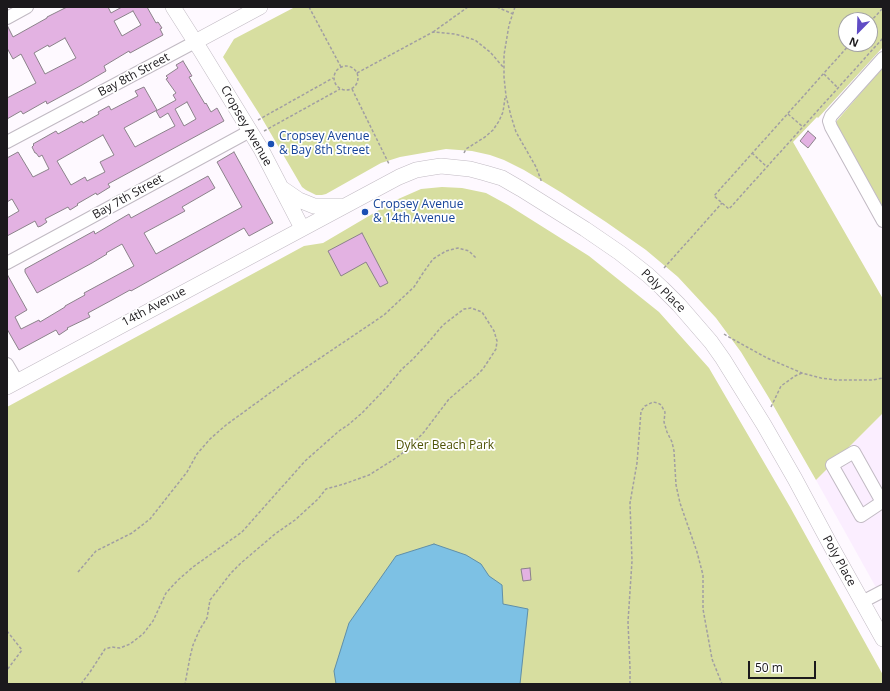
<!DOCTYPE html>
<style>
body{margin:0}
#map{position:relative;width:890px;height:691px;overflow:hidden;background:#fef9ff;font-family:"Open Sans",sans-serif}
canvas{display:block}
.frame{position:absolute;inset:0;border:8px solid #1b191c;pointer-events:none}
.north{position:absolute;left:838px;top:12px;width:40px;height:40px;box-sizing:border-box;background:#fff;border:1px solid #a4a3a4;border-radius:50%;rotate:203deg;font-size:11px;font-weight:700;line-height:16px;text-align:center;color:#1b191c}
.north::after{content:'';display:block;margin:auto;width:14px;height:18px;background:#604cc5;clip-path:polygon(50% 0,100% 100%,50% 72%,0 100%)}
.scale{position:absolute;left:748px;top:661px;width:68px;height:18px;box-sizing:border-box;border:2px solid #1b191c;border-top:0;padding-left:5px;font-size:12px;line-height:14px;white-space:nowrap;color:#1b191c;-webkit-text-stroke:3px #fff;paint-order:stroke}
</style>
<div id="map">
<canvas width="890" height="691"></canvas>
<div class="frame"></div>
<div class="north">N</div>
<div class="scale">50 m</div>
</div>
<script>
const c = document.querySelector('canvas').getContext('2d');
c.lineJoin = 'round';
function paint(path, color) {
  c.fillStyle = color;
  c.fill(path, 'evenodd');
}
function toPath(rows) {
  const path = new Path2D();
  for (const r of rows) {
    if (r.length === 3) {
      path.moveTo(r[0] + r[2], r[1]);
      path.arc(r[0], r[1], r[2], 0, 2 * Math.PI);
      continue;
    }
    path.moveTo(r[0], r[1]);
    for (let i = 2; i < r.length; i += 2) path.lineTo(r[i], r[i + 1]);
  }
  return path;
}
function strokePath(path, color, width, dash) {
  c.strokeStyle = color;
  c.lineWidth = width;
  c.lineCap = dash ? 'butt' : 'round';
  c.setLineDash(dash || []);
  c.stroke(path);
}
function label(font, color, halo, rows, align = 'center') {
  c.font = font + ' "Open Sans",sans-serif';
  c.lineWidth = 3.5;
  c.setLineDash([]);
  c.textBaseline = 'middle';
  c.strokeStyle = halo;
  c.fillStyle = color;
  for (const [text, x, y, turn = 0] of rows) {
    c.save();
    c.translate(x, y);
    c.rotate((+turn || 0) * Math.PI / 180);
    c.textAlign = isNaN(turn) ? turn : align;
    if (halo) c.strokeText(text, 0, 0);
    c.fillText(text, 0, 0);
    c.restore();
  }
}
const built = toPath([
 [883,413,883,600,816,480]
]);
const green = toPath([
 [295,7,883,7,883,47,818,118,817,117,793,142,883,299,883,413,816,480,769,398,741,352,716,318,678,277,646,250,606,222,562,193,524,170,504,160,490,155,472,151,446,149,400,157,381,163,326,194,322,195,316,195,306,190,302,187,260,115,223,57,234,39],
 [846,20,870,20,870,44,846,44],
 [883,67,883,207,835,123],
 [442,187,462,188,486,193,508,205,589,256,659,312,709,368,790,507,883,675,883,684,7,684,7,407,304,246,323,243,396,200,421,189]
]);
const water = toPath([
 [434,544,466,555,481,564,489,576,502,585,503,604,528,609,520,684,336,684,334,671,349,623,396,556,434,544]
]);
const building = toPath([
 [67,7,108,7,111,13,122,7,147,7,156,23,158,22,162,28,160,29,163,35,130,53,129,51,104,66,106,71,82,85,47,104,46,101,23,114,21,111,7,119,7,98,36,83,21,54,13,59,7,48,7,25,13,37,47,18,47,17,67,7],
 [133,11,141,25,122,36,114,21,133,11],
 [65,38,76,58,45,74,34,53,48,45,49,47,65,38],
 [183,61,192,76,189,77,205,104,206,103,211,112,217,108,224,121,108,184,110,187,97,195,96,193,77,204,78,205,70,210,68,207,45,219,47,222,41,226,38,227,35,221,7,236,7,218,19,211,12,199,7,202,7,158,18,152,33,177,49,169,42,155,39,157,36,153,35,153,32,147,34,145,33,144,56,131,58,134,82,121,83,123,99,114,98,112,109,106,111,110,138,96,135,91,144,87,157,110,124,128,135,147,175,126,168,113,160,118,156,111,176,100,173,95,176,93,166,79,168,78,166,76,178,68,176,65,183,61],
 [187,102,196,119,184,126,175,109,187,102],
 [103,135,114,155,100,162,105,172,87,181,85,177,71,185,57,161,103,135],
 [808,131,816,138,808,148,800,141,808,131],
 [234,152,273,223,249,236,244,228,131,291,130,290,112,300,88,313,90,317,67,328,68,329,59,335,56,330,19,350,7,329,7,274,27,310,15,317,21,329,39,320,40,322,65,307,65,306,85,295,84,293,134,266,122,244,106,253,107,254,92,263,37,293,25,272,25,269,94,231,95,234,129,214,131,218,208,176,215,188,182,207,185,211,144,233,156,254,242,207,217,162,234,152],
 [362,233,388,283,380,287,366,262,341,276,328,251,362,233],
 [530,568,531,580,523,581,521,569,530,568]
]);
const path = toPath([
 [309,7,341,67],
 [497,7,513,14],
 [515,7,509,25,504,55,504,77,506,96,511,116,516,132,536,167,541,180,541,183],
 [870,22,883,8],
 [433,32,468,7],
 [850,44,714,196,729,209,883,38],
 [870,44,874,48],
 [346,78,12],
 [357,73,433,32,455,34,475,40,490,52,504,68],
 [824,74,838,88],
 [352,89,389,164],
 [788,114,803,127],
 [258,120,333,78],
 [264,131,340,89],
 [464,153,466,149,485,137,493,130,499,121,503,112,505,98],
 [752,153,767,167],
 [664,268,722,203],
 [724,334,727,336,767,358,802,373,821,378,836,380,873,380,883,378],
 [771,407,781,386,795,376,802,373],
 [78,572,96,551,132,533,150,519,187,472,197,454,210,439,226,425,292,377,384,315,414,287,423,273,433,259,446,251,458,248,469,251,476,258],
 [7,631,22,650,7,670],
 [81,684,90,672,105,649,112,647,120,648,130,644,143,634,153,621,166,593,178,580,193,567,242,532,305,461,339,431,348,425,362,413,387,387,402,369,412,360,427,344,443,325,464,309,471,308,482,312,494,331,497,341,496,349,483,369,476,376,449,399,424,432,408,449,393,460,369,475,344,484,326,489,318,499,295,520,275,534,241,563,231,573,210,600,207,618,200,629,193,645,190,657,185,684],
 [630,684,630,668,628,622,632,561,630,503,637,463,641,411,645,406,653,402,658,403,661,405,665,412,664,422,667,432,672,442,674,451,676,485,680,503,697,552,703,575,703,609,712,659,722,684]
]);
const minor = toPath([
 [7,18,27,7],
 [883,58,831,116,829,121,831,127,883,221],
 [7,142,195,42],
 [7,263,250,131],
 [7,364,17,381],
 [854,452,882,502,861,516,832,465,854,452],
 [862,602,883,591]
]);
const major = toPath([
 [173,7,201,51,261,149,302,228],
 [195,42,260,7],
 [283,189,299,200,314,206,342,206],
 [7,387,399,177,416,170,428,168,441,166,470,169,485,173,502,178,521,189,585,229,620,253,648,275,662,288,679,305,711,342,723,359,764,425,795,479,831,546,883,639]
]);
const markers = [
 [271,144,4,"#1a4fb4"],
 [365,212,4,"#1a4fb4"]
];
const streetNames = [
 ["Bay 8th Street",134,75,-28],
 ["Cropsey Avenue",246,126,60],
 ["Bay 7th Street",128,197,-29],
 ["Poly Place",663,291,44],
 ["14th Avenue",154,307,-28],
 ["Poly Place",839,561,61]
];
const transitNames = [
 ["Cropsey Avenue",279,137],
 ["& Bay 8th Street",279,151],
 ["Cropsey Avenue",373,205],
 ["& 14th Avenue",373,219]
];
const parkNames = [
 ["Dyker Beach Park",445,446]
];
paint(built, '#fbeeff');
paint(green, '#d7dea0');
paint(water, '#7dc1e4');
strokePath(water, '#608fa8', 1);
paint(building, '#e3b2e2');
strokePath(building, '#8b828a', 1);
strokePath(minor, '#c1bac3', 14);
strokePath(major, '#c1bac3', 16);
strokePath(path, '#a19ea2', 1.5, [3, 2]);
strokePath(minor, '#fff', 12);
strokePath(major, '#fff', 15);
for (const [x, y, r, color] of markers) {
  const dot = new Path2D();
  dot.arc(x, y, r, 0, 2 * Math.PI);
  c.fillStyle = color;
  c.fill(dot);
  strokePath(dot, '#fff', 1.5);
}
label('12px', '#1b191c', '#fff', streetNames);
label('12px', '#164399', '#fff', transitNames, 'left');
label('12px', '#4f5305', '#fff', parkNames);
</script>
